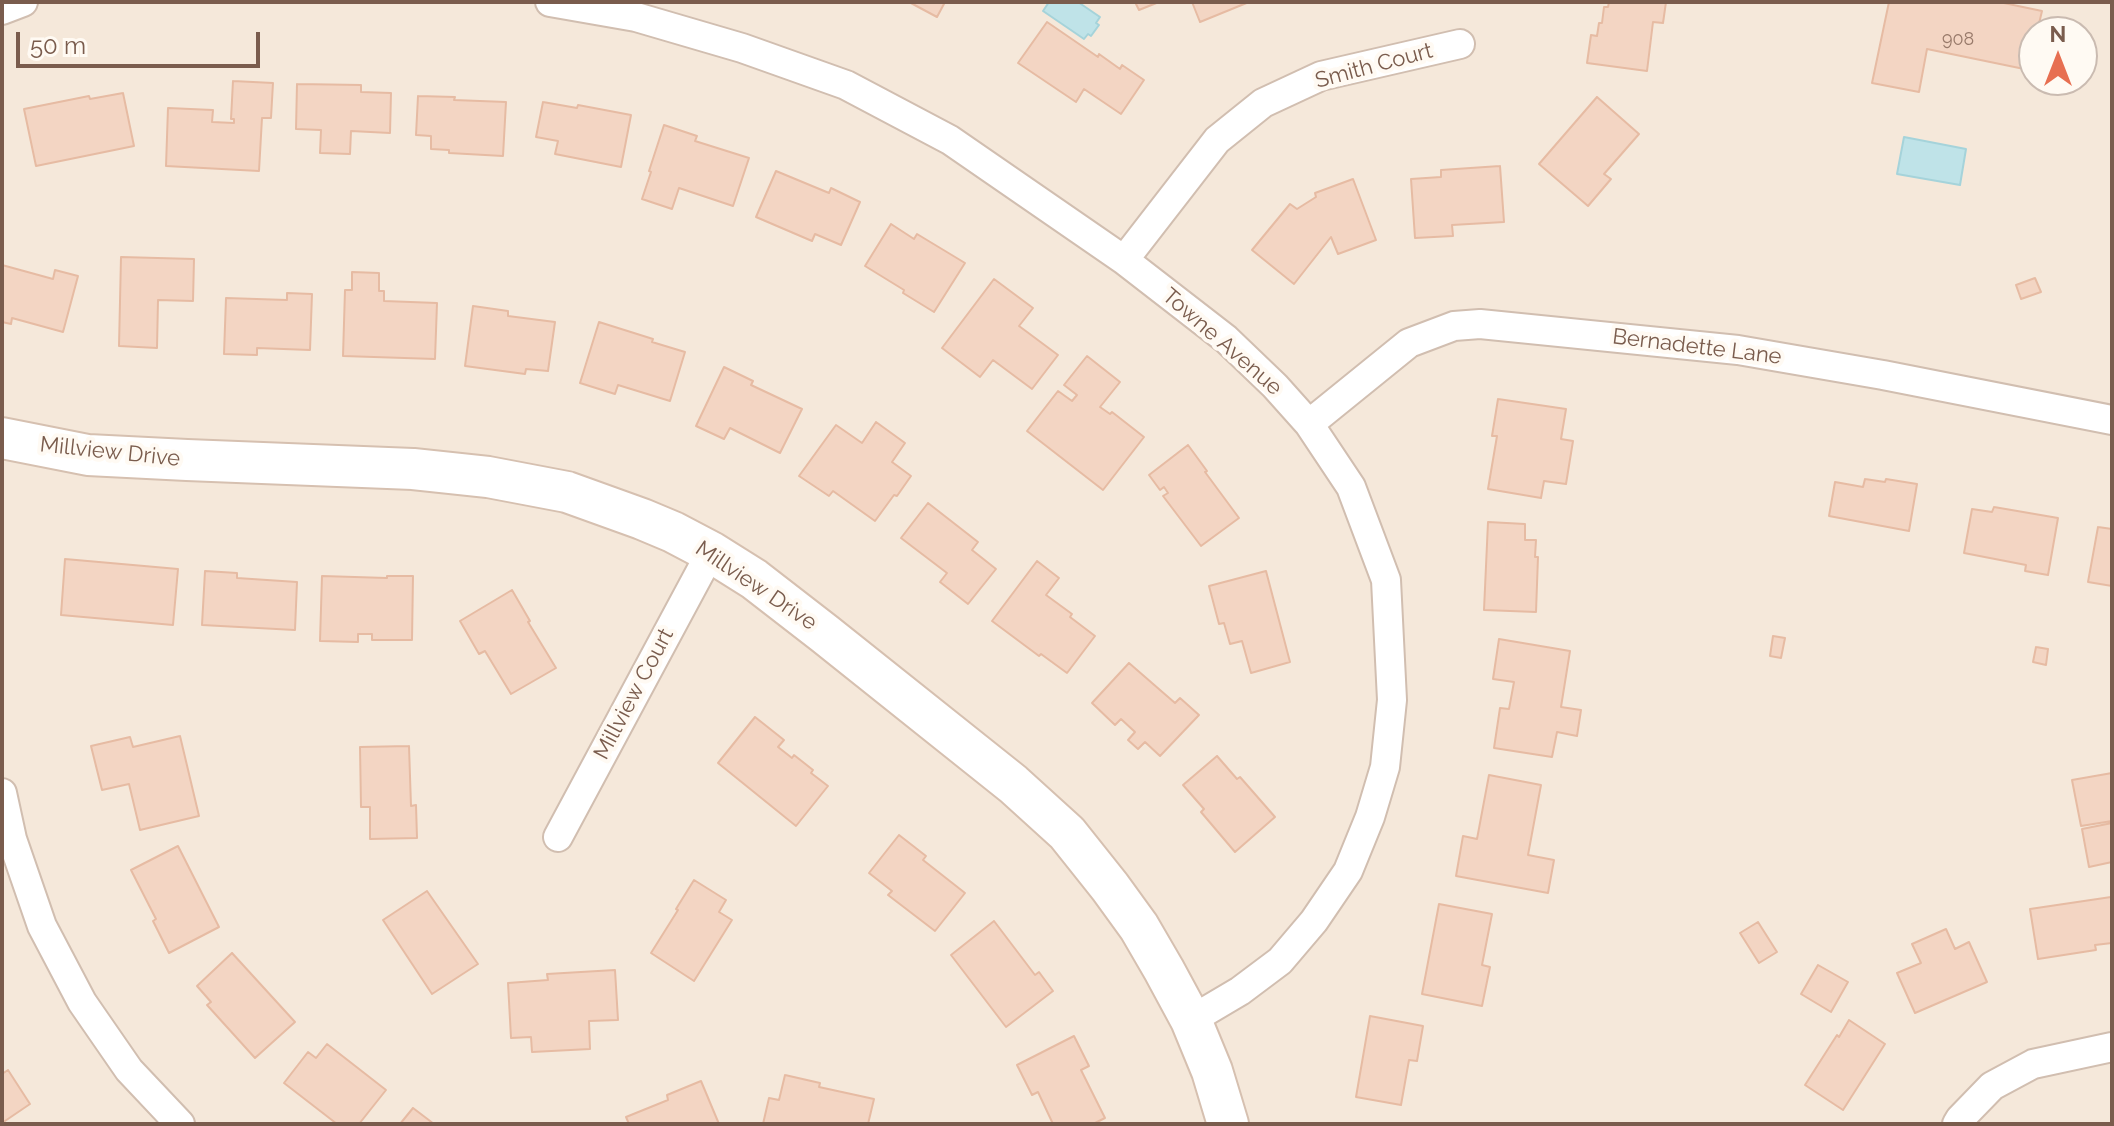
<!DOCTYPE html>
<style>
body{margin:0}
#map{position:relative;width:2114px;height:1126px;overflow:hidden;background:#fdf6ec;font-family:Raleway,sans-serif}
canvas{display:block}
.frame{position:absolute;inset:0;border:4px solid #7a5c4d;pointer-events:none}
.north{position:absolute;left:2018px;top:16px;width:80px;height:80px;box-sizing:border-box;background:#fffaf3;border:2px solid #cabbb1;border-radius:50%;rotate:0deg;font-size:22px;font-weight:700;line-height:32px;text-align:center;color:#7a5c4d}
.north::after{content:'';display:block;margin:auto;width:28px;height:36px;background:#e76f51;clip-path:polygon(50% 0,100% 100%,50% 72%,0 100%)}
.scale{position:absolute;left:16px;top:32px;width:244px;height:36px;box-sizing:border-box;border:4px solid #7a5c4d;border-top:0;padding-left:10px;font-size:24px;line-height:28px;white-space:nowrap;color:#7a5c4d;-webkit-text-stroke:6px #fffaf3;paint-order:stroke}
</style>
<div id="map">
<canvas width="2114" height="1126"></canvas>
<div class="frame"></div>
<div class="north">N</div>
<div class="scale">50 m</div>
</div>
<script>
const c = document.querySelector('canvas').getContext('2d');
c.lineJoin = 'round';
function paint(path, color) {
  c.fillStyle = color;
  c.fill(path, 'evenodd');
}
function toPath(rows) {
  const path = new Path2D();
  for (const r of rows) {
    path.moveTo(r[0], r[1]);
    for (let i = 2; i < r.length; i += 2) path.lineTo(r[i], r[i + 1]);
  }
  return path;
}
function strokePath(path, color, width, dash) {
  c.strokeStyle = color;
  c.lineWidth = width;
  c.lineCap = dash ? 'butt' : 'round';
  c.setLineDash(dash || []);
  c.stroke(path);
}
function label(font, color, halo, rows, align = 'center') {
  c.font = font + ' Raleway,sans-serif';
  c.lineWidth = 8;
  c.setLineDash([]);
  c.textBaseline = 'middle';
  c.strokeStyle = halo;
  c.fillStyle = color;
  for (const [text, x, y, turn = 0] of rows) {
    c.save();
    c.translate(x, y);
    c.rotate((+turn || 0) * Math.PI / 180);
    c.textAlign = isNaN(turn) ? turn : align;
    if (halo) c.strokeText(text, 0, 0);
    c.fillText(text, 0, 0);
    c.restore();
  }
}
const residential = toPath([
 [2,2,2112,2,2112,1124,2,1124],
 [2034,32,2082,32,2082,80,2034,80]
]);
const water = toPath([
 [1049,2,1078,2,1100,17,1096,23,1099,25,1091,36,1088,34,1084,39,1043,11,1049,2],
 [1904,137,1966,149,1960,185,1897,174,1904,137]
]);
const building = toPath([
 [909,2,945,2,937,17,909,2],
 [1135,2,1159,2,1139,10,1135,2],
 [1192,2,1249,2,1200,22,1192,2],
 [1609,2,1666,2,1663,23,1653,22,1647,71,1587,63,1591,35,1597,36,1599,23,1602,23,1604,7,1608,7,1609,2],
 [1889,2,1999,2,2042,11,2037,32,2034,32,2034,48,2029,70,1927,49,1919,92,1872,83,1889,2],
 [1047,22,1098,57,1099,54,1120,69,1122,65,1144,80,1121,114,1084,89,1076,102,1018,63,1047,22],
 [233,81,273,83,271,118,262,118,259,171,166,166,168,108,213,110,212,122,234,123,234,119,231,119,233,81],
 [297,84,361,85,361,92,391,93,390,133,351,131,350,154,320,153,321,130,296,129,297,84],
 [123,93,134,146,36,166,24,109,89,96,90,99,123,93],
 [418,96,455,97,454,100,506,102,503,156,449,153,449,150,431,149,431,136,416,135,418,96],
 [1597,97,1639,134,1604,174,1611,179,1588,206,1539,164,1597,97],
 [543,102,577,108,578,105,631,115,621,167,555,154,558,141,536,137,543,102],
 [664,125,697,136,695,141,749,158,733,206,679,188,672,209,642,199,651,172,649,171,664,125],
 [1500,166,1504,222,1452,225,1453,236,1415,238,1411,179,1441,177,1441,170,1500,166],
 [776,171,829,193,831,188,860,202,841,245,815,234,812,241,756,217,776,171],
 [1353,179,1376,240,1338,254,1331,237,1294,284,1252,250,1290,204,1297,209,1316,197,1315,193,1353,179],
 [891,224,914,239,917,234,965,263,934,312,903,293,904,290,865,266,891,224],
 [121,257,194,259,193,301,158,300,157,348,119,346,121,257],
 [2,265,53,279,55,270,78,276,63,332,12,318,11,324,2,322,2,265],
 [352,272,379,273,379,291,384,291,384,301,437,303,435,359,343,356,345,290,352,290,352,272],
 [2035,278,2041,292,2021,299,2016,285,2035,278],
 [994,279,1033,308,1019,326,1058,355,1032,389,993,360,980,377,942,348,994,279],
 [287,293,312,294,310,350,257,348,257,355,224,354,226,298,287,300,287,293],
 [473,306,508,311,508,316,555,322,548,371,526,369,525,374,465,366,473,306],
 [599,322,653,339,652,342,685,352,670,401,618,385,615,394,580,383,599,322],
 [1087,356,1120,382,1100,407,1110,414,1112,412,1144,437,1103,490,1027,431,1058,391,1072,401,1077,395,1064,385,1087,356],
 [724,367,753,381,751,385,802,409,780,453,730,428,724,439,696,426,724,367],
 [1498,399,1566,409,1561,439,1573,441,1566,484,1544,481,1541,498,1488,489,1497,436,1492,436,1498,399],
 [876,422,905,443,892,462,911,476,897,496,894,495,875,521,833,491,829,496,799,476,836,425,862,443,876,422],
 [1188,445,1207,471,1205,472,1239,518,1201,546,1163,496,1168,493,1164,487,1160,490,1149,475,1188,445],
 [1865,479,1885,482,1886,479,1917,484,1909,531,1829,516,1835,482,1863,487,1865,479],
 [928,503,978,542,972,550,996,569,968,604,940,582,947,573,901,538,928,503],
 [1994,507,2058,518,2048,575,2025,571,2026,565,1964,553,1972,509,1992,512,1994,507],
 [1488,522,1525,524,1525,540,1536,540,1535,557,1538,557,1536,612,1484,610,1488,522],
 [2098,527,2112,529,2112,586,2088,582,2098,527],
 [65,559,178,569,173,625,61,615,65,559],
 [1037,561,1059,578,1046,595,1072,614,1070,617,1095,636,1067,673,1041,654,1039,656,992,621,1037,561],
 [205,571,237,573,237,578,297,582,295,630,202,625,205,571],
 [1266,571,1290,662,1251,673,1242,641,1230,644,1224,623,1219,624,1209,586,1266,571],
 [322,576,387,578,387,576,413,576,412,640,372,640,372,634,358,634,358,642,320,641,322,576],
 [512,590,530,621,528,622,556,668,511,694,485,651,479,654,460,621,512,590],
 [1773,636,1785,638,1781,658,1770,656,1773,636],
 [1499,639,1570,651,1561,707,1581,710,1577,736,1557,732,1552,757,1494,748,1500,708,1509,709,1514,682,1493,679,1499,639],
 [2036,647,2048,649,2046,665,2033,662,2036,647],
 [1129,663,1175,703,1180,698,1199,715,1160,756,1145,742,1138,749,1128,740,1135,732,1121,719,1115,725,1092,703,1129,663],
 [755,717,784,740,778,747,792,758,794,755,813,770,811,773,828,786,796,826,718,763,755,717],
 [180,736,199,816,140,830,129,784,102,790,91,746,130,737,133,747,180,736],
 [409,746,411,806,416,805,417,838,370,839,370,807,361,807,360,747,409,746],
 [1217,756,1237,779,1240,777,1275,817,1235,852,1201,812,1204,809,1183,785,1217,756],
 [2112,773,2112,821,2081,826,2072,780,2112,773],
 [1489,775,1541,785,1528,855,1554,860,1548,893,1456,876,1463,836,1477,839,1489,775],
 [2112,823,2112,862,2089,867,2082,829,2112,823],
 [899,835,926,856,923,860,965,893,935,931,888,895,892,891,869,873,899,835],
 [178,846,219,927,169,953,153,921,156,919,131,870,178,846],
 [694,880,726,900,719,912,732,920,694,981,651,953,678,910,676,909,694,880],
 [427,891,478,964,432,994,383,920,427,891],
 [2111,897,2112,943,2095,945,2096,950,2038,959,2030,909,2111,897],
 [1439,904,1492,914,1482,965,1490,967,1482,1006,1422,994,1439,904],
 [994,921,1035,975,1039,972,1053,991,1006,1027,951,955,994,921],
 [1758,922,1777,952,1759,963,1740,933,1758,922],
 [1946,929,1955,949,1969,942,1987,982,1915,1013,1897,973,1921,963,1912,944,1946,929],
 [232,953,295,1022,255,1058,207,1005,211,1002,197,986,232,953],
 [1818,965,1848,982,1831,1012,1801,994,1818,965],
 [615,970,618,1020,589,1021,590,1049,532,1052,531,1037,511,1038,508,983,548,980,547,974,615,970],
 [1370,1016,1423,1026,1417,1061,1409,1060,1401,1105,1356,1097,1370,1016],
 [1849,1020,1885,1044,1843,1110,1805,1085,1837,1035,1839,1037,1849,1020],
 [1074,1036,1089,1066,1081,1070,1105,1118,1093,1124,1053,1124,1038,1092,1032,1095,1017,1065,1074,1036],
 [327,1044,386,1090,359,1124,337,1124,284,1083,308,1052,316,1058,327,1044],
 [8,1070,30,1104,2,1123,2,1074,8,1070],
 [785,1075,820,1083,819,1087,874,1099,868,1124,763,1124,769,1098,779,1100,785,1075],
 [701,1081,719,1124,629,1124,626,1117,668,1100,667,1095,701,1081],
 [413,1108,434,1124,400,1124,413,1108]
]);
const street = toPath([
 [550,2,636,17,742,48,846,85,950,140,1124,260,1226,339,1275,386,1309,424,1351,487,1386,580,1392,700,1385,767,1370,817,1348,871,1314,921,1280,961,1240,991,1191,1020],
 [2,10,23,2],
 [1124,260,1217,140,1263,103,1321,76,1460,44],
 [1309,424,1409,343,1454,326,1480,324,1738,350,1883,375,2112,420],
 [2,793,12,839,42,926,82,1002,129,1070,180,1124],
 [558,837,711,552],
 [1957,1124,1960,1119,1992,1086,2033,1064,2112,1047]
]);
const secondary = toPath([
 [2,438,88,455,187,460,413,469,488,477,567,492,642,519,673,532,711,552,754,579,825,634,1013,784,1067,833,1110,887,1139,927,1164,970,1191,1020,1212,1071,1228,1124]
]);
const numberNames = [
 ["908",1958,40]
];
const streetNames = [
 ["Smith Court",1374,66,-15],
 ["Towne Avenue",1222,342,41],
 ["Bernadette Lane",1697,347,7],
 ["Millview Drive",110,452,6],
 ["Millview Drive",756,586,34],
 ["Millview Court",634,694,-62]
];
paint(residential, '#f5e8da');
paint(water, '#bfe3e8');
strokePath(water, '#a5d3da', 2);
paint(building, '#f3d5c3');
strokePath(building, '#e6bba3', 2);
strokePath(street, '#d1beb0', 32);
strokePath(secondary, '#d6c0b0', 44);
strokePath(street, '#fff', 28);
strokePath(secondary, '#fff', 40);
label('18px', '#987a6a', null, numberNames);
label('22px', '#7a5c4d', '#fffaf3', streetNames);
</script>
